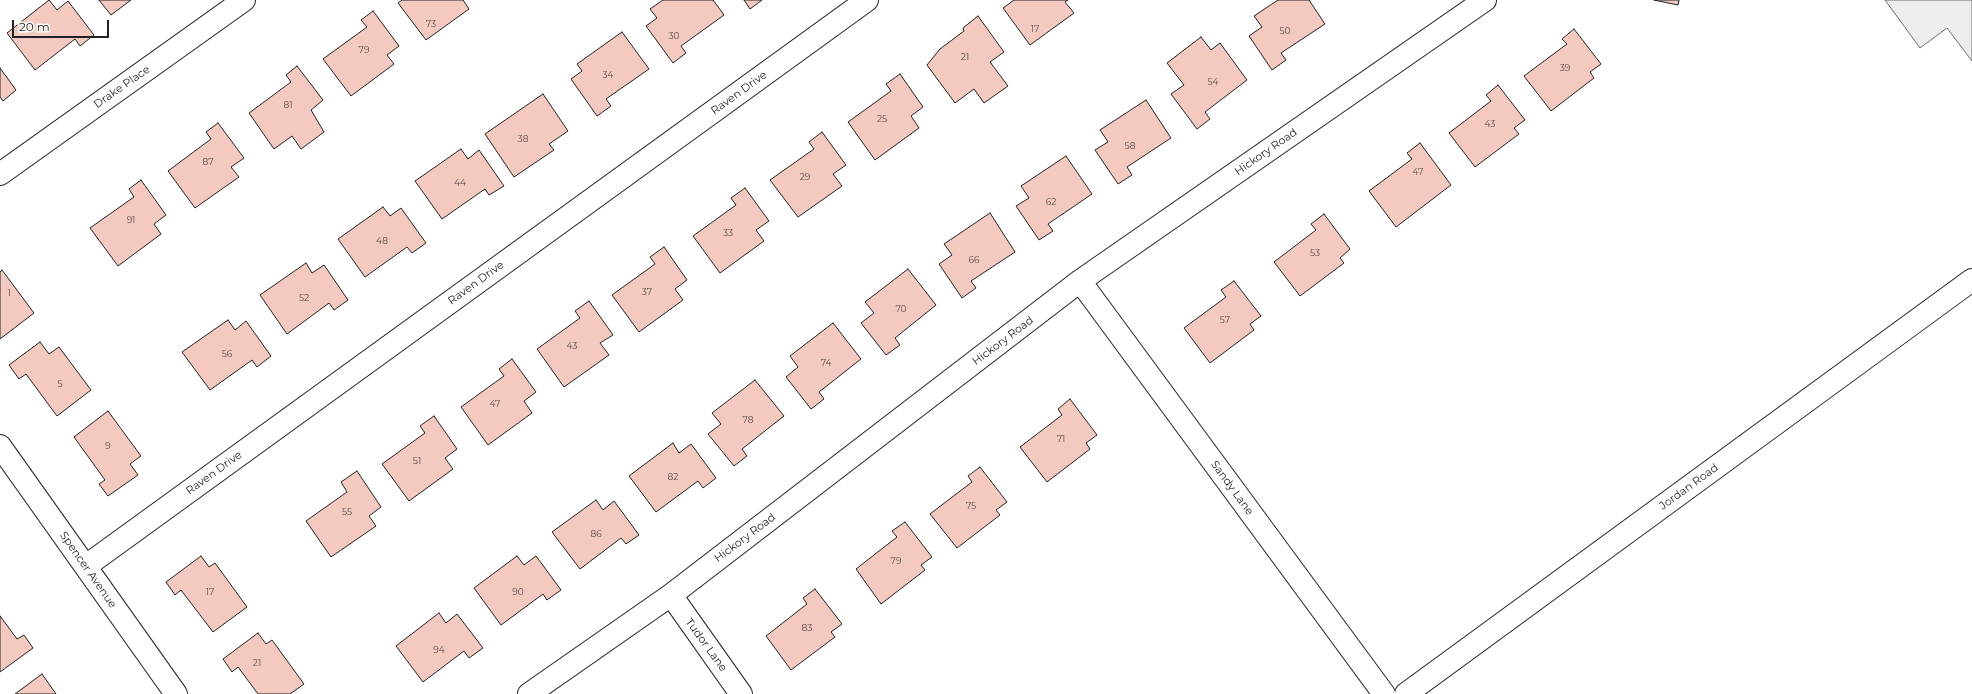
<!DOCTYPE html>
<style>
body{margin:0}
#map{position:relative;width:1972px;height:694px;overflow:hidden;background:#fff;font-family:Montserrat,sans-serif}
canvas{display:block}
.scale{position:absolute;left:12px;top:20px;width:97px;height:18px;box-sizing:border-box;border:2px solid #222;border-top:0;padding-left:5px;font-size:12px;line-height:14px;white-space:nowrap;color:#222;-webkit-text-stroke:3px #fff;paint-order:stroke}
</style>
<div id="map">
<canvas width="1972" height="694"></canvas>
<div class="scale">20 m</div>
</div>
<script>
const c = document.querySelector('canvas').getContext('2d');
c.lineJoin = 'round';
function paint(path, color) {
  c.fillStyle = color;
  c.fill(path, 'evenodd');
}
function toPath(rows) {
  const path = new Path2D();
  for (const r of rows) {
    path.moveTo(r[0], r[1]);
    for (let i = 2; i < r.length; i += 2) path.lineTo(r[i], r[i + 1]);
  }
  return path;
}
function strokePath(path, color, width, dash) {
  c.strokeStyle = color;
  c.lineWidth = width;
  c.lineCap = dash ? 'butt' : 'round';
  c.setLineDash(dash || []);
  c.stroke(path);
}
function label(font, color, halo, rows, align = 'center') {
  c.font = font + ' Montserrat,sans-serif';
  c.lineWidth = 3;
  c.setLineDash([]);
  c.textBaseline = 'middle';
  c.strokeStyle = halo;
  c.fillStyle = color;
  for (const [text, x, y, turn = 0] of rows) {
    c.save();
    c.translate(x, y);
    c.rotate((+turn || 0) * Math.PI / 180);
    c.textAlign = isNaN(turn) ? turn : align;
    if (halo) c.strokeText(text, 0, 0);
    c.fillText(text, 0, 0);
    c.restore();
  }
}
const parking = toPath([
 [1885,0,1972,0,1972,61,1947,28,1920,48,1885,0]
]);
const building = toPath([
 [49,0,57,10,68,1,94,35,80,46,75,39,35,70,7,33,49,0],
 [99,0,131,0,111,15,99,0],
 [402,0,463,0,469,9,426,40,398,3,402,0],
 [663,0,713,0,724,15,681,46,686,53,673,63,646,26,657,18,650,9,663,0],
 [744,0,762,0,750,9,744,0],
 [1014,0,1068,0,1065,2,1074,13,1030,45,1003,8,1014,0],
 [1278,0,1309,0,1325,24,1281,53,1286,60,1272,70,1249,36,1262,27,1254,16,1278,0],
 [1654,0,1679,0,1678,5,1654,0],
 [373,11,399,46,387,55,394,64,351,96,323,59,367,27,361,20,373,11],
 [978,16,1004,52,990,62,1008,86,984,103,974,89,955,103,927,65,940,49,964,31,963,28,978,16],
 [1574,29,1601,64,1590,72,1594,78,1551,111,1524,76,1567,44,1562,39,1574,29],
 [622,32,649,69,606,99,611,106,597,116,571,79,582,71,577,64,622,32],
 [1201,37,1211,50,1220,43,1247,80,1205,112,1210,119,1197,129,1171,94,1184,85,1167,63,1201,37],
 [297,66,323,100,311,110,324,132,301,149,292,136,274,149,249,113,291,82,286,75,297,66],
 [0,68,16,90,3,101,0,97,0,68],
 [900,74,923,107,911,116,919,128,875,160,848,122,891,91,886,84,900,74],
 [1498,85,1525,120,1514,128,1519,134,1475,167,1449,133,1491,101,1486,95,1498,85],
 [543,94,568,131,549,144,554,150,514,177,485,134,543,94],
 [1146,100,1171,138,1127,167,1132,175,1118,184,1095,150,1108,142,1100,130,1146,100],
 [218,123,244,158,231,167,239,177,195,208,168,171,211,139,206,132,218,123],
 [822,132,846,165,833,174,842,186,798,217,770,180,814,149,809,142,822,132],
 [1420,143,1451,185,1396,227,1369,191,1412,159,1407,153,1420,143],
 [461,149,468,159,479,150,504,186,489,195,485,189,442,219,415,181,461,149],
 [1066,156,1092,194,1048,224,1053,231,1039,240,1016,206,1029,198,1021,186,1066,156],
 [141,180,166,215,154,224,161,234,118,266,90,228,134,197,129,189,141,180],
 [745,188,769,221,756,230,764,241,720,273,693,236,736,205,731,198,745,188],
 [383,207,390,216,401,208,426,243,412,253,407,247,365,277,338,239,383,207],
 [990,213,1015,252,971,281,976,288,962,298,939,264,952,255,944,244,990,213],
 [1324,214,1350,249,1340,258,1344,263,1300,296,1274,262,1316,230,1311,224,1324,214],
 [664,247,687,280,675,289,683,300,639,332,612,295,655,264,650,257,664,247],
 [306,263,312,273,324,265,348,300,334,310,329,303,287,334,260,295,306,263],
 [908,269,936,305,895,338,900,345,886,355,861,323,874,313,865,302,908,269],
 [2,270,34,313,0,339,0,272,2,270],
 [1234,281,1261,316,1250,324,1254,330,1210,363,1184,328,1226,297,1221,290,1234,281],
 [589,301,613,335,600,343,609,355,564,387,537,349,580,318,575,311,589,301],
 [228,320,235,330,246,321,271,356,257,367,252,360,210,390,182,352,228,320],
 [833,323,861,359,819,392,824,399,811,409,786,377,798,367,790,356,833,323],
 [40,342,49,354,59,347,91,390,57,416,26,374,19,379,9,365,40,342],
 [512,359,536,392,524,401,532,413,488,445,461,407,504,376,499,369,512,359],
 [755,380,784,416,742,449,747,456,734,466,708,434,721,424,712,413,755,380],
 [1070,399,1097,435,1086,443,1090,449,1047,482,1020,447,1062,415,1058,409,1070,399],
 [108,411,141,456,130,464,138,475,108,496,99,484,105,480,74,437,108,411],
 [434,416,457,449,445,458,453,469,409,501,382,464,425,433,420,426,434,416],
 [673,443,679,453,691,444,716,478,703,488,698,481,656,512,629,476,673,443],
 [980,467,1007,502,996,510,1000,515,957,548,930,514,972,482,968,476,980,467],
 [357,471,381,507,369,516,376,526,331,557,306,521,347,492,341,482,357,471],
 [596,500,603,510,614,501,639,535,626,544,621,538,580,569,552,532,596,500],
 [905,522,932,557,921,565,925,570,881,604,856,569,897,537,892,531,905,522],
 [201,556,209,567,215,563,247,607,213,632,181,590,175,595,166,582,201,556],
 [517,556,524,565,536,556,561,590,547,600,543,594,501,625,474,588,517,556],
 [815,589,842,624,831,632,835,637,791,670,766,636,807,604,803,598,815,589],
 [439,613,446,623,457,614,483,648,469,658,464,651,423,682,396,646,439,613],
 [0,616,17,639,24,635,33,648,0,672,0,616],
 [258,633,266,644,272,640,304,684,290,694,258,694,238,667,232,672,223,659,258,633],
 [42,674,56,694,15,694,42,674]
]);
const minor = toPath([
 [0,174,244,0],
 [1080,281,1384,694],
 [0,446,176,694],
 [86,566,867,0],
 [671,595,741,694],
 [529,694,671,595,1080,281,1485,0],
 [1406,694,1972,280]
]);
const numberNames = [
 ["73",431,24],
 ["17",1035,29],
 ["50",1285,31],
 ["30",674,36],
 ["79",364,50],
 ["21",965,57],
 ["39",1565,68],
 ["34",608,75],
 ["54",1213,82],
 ["81",288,105],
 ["25",882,119],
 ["43",1490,124],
 ["38",523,139],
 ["58",1130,146],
 ["87",208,162],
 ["47",1418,172],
 ["29",805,177],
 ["44",460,183],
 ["62",1051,202],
 ["91",131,220],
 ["33",728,233],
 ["48",382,241],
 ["53",1315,253],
 ["66",974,260],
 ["37",647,292],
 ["1",9,293],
 ["52",304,298],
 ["70",901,309],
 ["57",1225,320],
 ["43",572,346],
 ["56",227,354],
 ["74",826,363],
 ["5",60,384],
 ["47",495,404],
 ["78",748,420],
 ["71",1061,439],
 ["9",108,446],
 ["51",417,461],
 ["82",673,477],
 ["75",971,506],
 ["55",347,512],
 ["86",596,534],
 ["79",896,561],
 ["17",210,592],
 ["90",518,592],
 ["83",807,628],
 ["94",439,650],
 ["21",257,663]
];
const streetNames = [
 ["Drake Place",122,87,-35],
 ["Raven Drive",739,93,-36],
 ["Hickory Road",1266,152,-35],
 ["Raven Drive",476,283,-36],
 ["Hickory Road",1003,341,-37],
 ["Raven Drive",214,473,-36],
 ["Jordan Road",1689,487,-36],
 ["Sandy Lane",1232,488,54],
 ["Hickory Road",745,538,-37],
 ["Spencer Avenue",88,570,55],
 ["Tudor Lane",706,645,54]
];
paint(parking, '#ededed');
strokePath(parking, '#6f6f6f', 1);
paint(building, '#f3c9c0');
strokePath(building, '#222', 1);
strokePath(minor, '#222', 24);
strokePath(minor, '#fff', 22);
label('9px', '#564c4a', null, numberNames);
label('11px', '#222', '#fff', streetNames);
</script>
